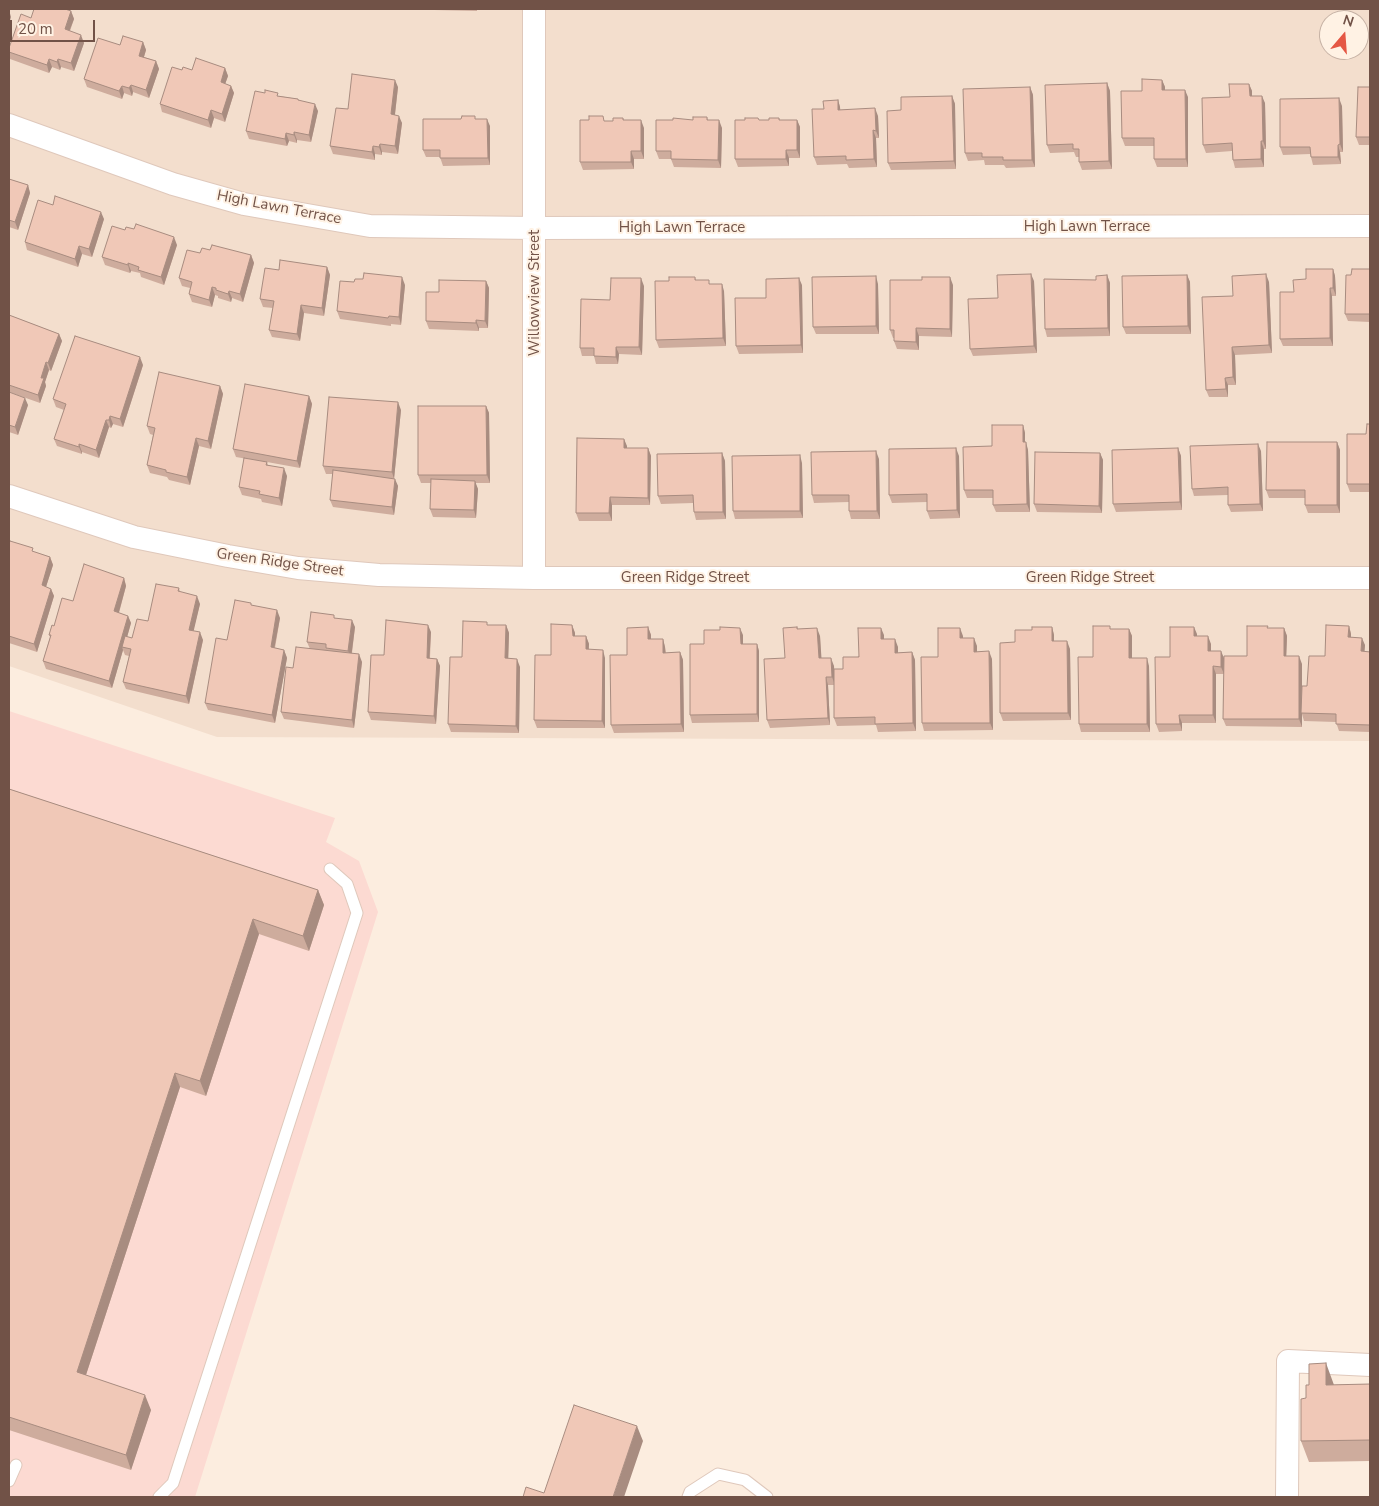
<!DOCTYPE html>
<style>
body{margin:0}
#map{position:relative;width:1379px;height:1506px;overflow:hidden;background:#fceddf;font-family:"Nunito Sans",sans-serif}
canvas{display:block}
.frame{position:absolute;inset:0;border:10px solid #715247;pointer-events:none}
.north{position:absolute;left:1319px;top:10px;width:50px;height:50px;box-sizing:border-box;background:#fff2e4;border:1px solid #c6b2a5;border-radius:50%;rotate:18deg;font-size:14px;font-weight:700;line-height:20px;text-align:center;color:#715247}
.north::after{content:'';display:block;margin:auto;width:18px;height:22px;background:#e55744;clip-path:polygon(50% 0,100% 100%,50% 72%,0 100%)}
.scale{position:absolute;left:10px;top:20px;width:85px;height:22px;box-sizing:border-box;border:2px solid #715247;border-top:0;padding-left:6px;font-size:15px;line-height:18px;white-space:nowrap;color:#715247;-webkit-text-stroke:4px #fff2e4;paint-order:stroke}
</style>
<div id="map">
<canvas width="1379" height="1506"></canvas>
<div class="frame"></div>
<div class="north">N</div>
<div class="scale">20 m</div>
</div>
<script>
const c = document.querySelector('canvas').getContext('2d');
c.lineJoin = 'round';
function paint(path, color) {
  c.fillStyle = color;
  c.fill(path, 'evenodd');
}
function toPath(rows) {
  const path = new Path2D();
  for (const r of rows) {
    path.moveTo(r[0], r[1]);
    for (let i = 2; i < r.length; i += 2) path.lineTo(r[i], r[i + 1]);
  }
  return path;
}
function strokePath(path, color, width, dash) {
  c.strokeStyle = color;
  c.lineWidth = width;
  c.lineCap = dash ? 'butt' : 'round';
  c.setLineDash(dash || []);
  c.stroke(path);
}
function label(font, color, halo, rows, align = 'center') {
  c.font = font + ' "Nunito Sans",sans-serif';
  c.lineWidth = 4;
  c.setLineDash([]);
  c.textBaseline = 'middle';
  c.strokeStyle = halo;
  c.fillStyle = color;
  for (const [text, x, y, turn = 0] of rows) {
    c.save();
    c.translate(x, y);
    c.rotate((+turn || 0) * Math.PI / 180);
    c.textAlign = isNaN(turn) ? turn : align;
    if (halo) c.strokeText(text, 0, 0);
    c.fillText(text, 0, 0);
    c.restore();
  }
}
const residential = toPath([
 [9,9,1370,9,1370,741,217,737,9,666],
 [1329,20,1359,20,1359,50,1329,50]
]);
const commercial = toPath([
 [9,711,335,818,326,842,359,861,378,912,195,1497,9,1497]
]);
const service = toPath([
 [9,1481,16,1465],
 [159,1497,173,1483,357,913,347,884,330,869],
 [688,1497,690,1492,718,1474,745,1480,767,1497]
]);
const minor = toPath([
 [9,125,173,184,244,204,370,226,535,228,1370,226],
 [9,496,134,537,228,556,298,568,379,575,534,578,1370,578],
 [534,578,534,9],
 [1287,1497,1288,1361,1370,1365]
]);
const wall = toPath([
 [434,9,477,9,477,11,434,10],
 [71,11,74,19,70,31,84,43,74,71,61,67,60,70,52,67,49,73,10,59,9,54,9,48,31,18],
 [143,42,146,50,144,57,156,61,159,69,149,98,133,92,132,96,124,93,122,99,87,87,84,79,120,45],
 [225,68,228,76,225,84,231,86,234,93,225,122,214,118,211,128,162,112,160,104,182,70,192,70],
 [1162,80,1165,87,1165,90,1188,97,1188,167,1157,167,1154,159,1154,146,1125,146,1122,138,1142,91],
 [1107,83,1110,91,1112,169,1082,170,1079,162,1079,157,1076,157,1074,152,1050,153,1047,145],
 [1249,84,1252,91,1252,96,1265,103,1266,149,1264,149,1264,167,1235,168,1233,160,1232,151,1206,153,1203,145,1230,97],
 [398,87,395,115,402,123,398,154,382,152,382,155,375,154,375,160,333,154,330,146,348,109],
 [1030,87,1033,95,1035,167,1006,168,1004,165,985,165,984,160,968,161,965,153],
 [1370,87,1370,145,1359,145,1356,137],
 [279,96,298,99,299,101,318,111,311,142,297,140,297,143,289,141,287,146,249,139,246,131],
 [952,96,955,104,956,169,891,170,888,163,901,110],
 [838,100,840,107,840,110,878,116,879,138,876,138,877,167,849,168,847,164,817,165,814,157,824,109],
 [1342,106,1343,152,1340,152,1341,164,1313,165,1311,157,1310,154,1283,155,1280,147],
 [707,117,708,120,722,128,721,168,674,167,671,159,659,159,656,151,693,120],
 [623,118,624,120,644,128,644,159,634,159,634,169,583,170,580,162,605,121,613,121],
 [779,118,780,120,797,120,800,127,800,158,789,158,789,166,738,167,735,159,759,120,769,120],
 [476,119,490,126,490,165,443,166,440,157,426,157,423,150],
 [9,179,28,185,30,193,18,230,9,227],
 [53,205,104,219,92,257,82,254,78,267,27,250,25,242],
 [125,230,177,245,164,285,141,277,140,273,131,271,130,273,105,265,102,257],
 [210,250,251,255,254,263,243,302,232,298,231,302,218,298,218,296,215,295,212,307,192,302,189,294,190,288,182,286,179,278,200,253],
 [327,267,330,275,324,316,304,313,300,341,272,337,269,330,273,308,263,307,260,299,279,270],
 [1333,269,1335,276,1336,296,1332,296,1333,346,1283,346,1280,339,1294,292,1306,279],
 [1370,269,1370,322,1348,321,1345,314,1351,275],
 [1107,275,1110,283,1110,336,1047,337,1045,329,1096,280],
 [1187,275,1190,282,1191,334,1126,334,1123,327],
 [695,277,696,280,710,284,724,291,726,346,659,348,656,340,669,281],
 [486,281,489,288,488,328,479,328,479,331,429,329,426,321,439,292],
 [1034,281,1037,353,973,356,970,349,998,298],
 [1269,282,1272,353,1235,355,1236,385,1228,385,1228,397,1209,397,1206,390,1233,296],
 [878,284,879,334,816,334,813,327],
 [405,285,401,325,391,324,391,326,340,319,337,311],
 [802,285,803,353,739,354,736,346,766,298],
 [953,285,952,337,919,336,919,350,897,349,894,341,894,338,893,338,890,330],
 [644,286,642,355,619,354,618,364,596,364,594,356,582,356,580,348,610,300],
 [9,315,59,334,62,341,51,371,49,370,45,382,46,386,40,403,9,392],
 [143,365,123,427,113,424,111,428,109,427,99,458,82,452,82,454,57,446,54,439,64,410,56,407,53,399],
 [220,386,223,394,211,449,199,446,190,485,169,480,167,477,150,473,147,465,153,435,150,434,147,426],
 [9,392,28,405,18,435,9,432],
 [309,396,312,404,300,468,267,462,268,465,287,476,282,506,262,502,261,499,242,495,239,487,265,462,236,457,233,449],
 [486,406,489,413,490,483,475,483,478,489,476,518,433,517,430,509,431,483,421,483,418,475],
 [401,410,394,479,398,486,394,515,333,507,330,500,333,474,326,474,323,466],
 [1370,424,1370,492,1350,492,1347,484],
 [1023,425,1025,433,1025,442,1028,450,1030,512,996,512,993,505,993,498,967,498,964,490,992,446],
 [624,439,627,448,648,448,651,456,650,505,612,505,612,521,579,521,576,513],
 [1337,442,1340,450,1340,513,1308,513,1305,505,1305,498,1269,498,1266,490],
 [1178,448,1181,456,1182,510,1116,512,1113,504],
 [1261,451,1263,511,1231,512,1228,505,1228,495,1194,496,1192,489],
 [722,453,725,461,726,519,696,520,694,512,693,503,661,504,658,496],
 [1100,453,1103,460,1102,513,1037,512,1034,504],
 [959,456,960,518,930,519,927,511,927,502,892,503,889,495],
 [879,459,880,519,851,519,849,511,849,502,814,503,812,495],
 [802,463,803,518,735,519,733,511],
 [9,544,50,557,53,565,46,587,51,589,54,596,37,652,9,643],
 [124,578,126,586,119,613,128,616,131,623,127,637,132,638,179,588,180,592,200,604,193,631,203,640,189,704,126,689,123,682,129,656,125,655,123,650,112,688,46,669,43,661,50,637,49,635,54,626,73,601],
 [252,605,280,618,275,648,284,650,287,658,275,723,208,710,205,703,227,640],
 [335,618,355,627,352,653,362,662,354,728,284,719,281,712,293,668,310,649,307,642],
 [488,625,506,625,509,633,508,659,520,667,519,733,451,732,448,724,462,657],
 [572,625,575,633,575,636,586,636,589,644,589,650,605,658,605,728,537,728,534,720],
 [1349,626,1351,634,1351,637,1365,645,1364,651,1370,652,1370,732,1339,731,1336,722,1304,721,1302,714,1302,727,1226,726,1223,719,1224,674,1216,674,1216,723,1182,723,1182,731,1159,732,1156,724,1170,657,1197,634,1197,636,1211,644,1211,651,1224,658,1247,656,1268,628,1284,628,1287,636,1286,656,1302,664,1302,702,1307,686,1325,656],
 [648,627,651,635,651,639,663,639,665,647,666,653,680,652,683,660,684,732,614,733,611,725,627,655],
 [797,627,798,629,820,636,821,658,834,666,834,669,843,669,884,635,884,639,898,647,898,653,912,652,915,660,916,731,878,732,876,725,837,726,834,718,834,685,828,685,830,725,770,728,767,720,785,658],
 [1052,627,1054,635,1054,641,1070,649,1071,720,1003,721,1000,713,1015,642,1032,630],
 [1110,629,1129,629,1132,636,1132,658,1149,666,1150,732,1081,732,1079,724,1093,657],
 [431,632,430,658,437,659,440,666,436,724,371,720,368,712,384,655],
 [743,635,743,644,757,644,759,651,759,722,692,723,690,715,704,644],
 [963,636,963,638,977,646,977,652,992,659,993,730,924,731,922,723,938,657],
 [9,789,318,890,324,905,309,951,259,934,206,1096,180,1087,86,1375,151,1410,131,1470,9,1430],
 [1370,1384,1370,1461,1309,1462,1301,1441,1306,1398,1334,1385]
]);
const shadedWall = toPath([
 [9,10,11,17,9,24],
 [71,11,74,19,67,37,65,29],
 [81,35,84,43,74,71,71,63],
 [143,42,146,50,142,63,139,56],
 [49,59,52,67,49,73,47,65],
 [58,59,61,67,60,70,57,62],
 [156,61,159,69,149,98,146,90],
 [225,68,228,76,223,90,221,82],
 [395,80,398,87,394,122,391,114],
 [1162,80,1165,87,1165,98,1162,90],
 [1107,83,1110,91,1112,169,1109,161],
 [1249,84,1252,91,1252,104,1250,96],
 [131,85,133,92,132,96,129,88],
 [122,86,124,93,122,99,119,91],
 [231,86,234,93,225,122,222,114],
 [1030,87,1033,95,1035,167,1032,160],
 [1185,90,1188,97,1188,167,1186,159],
 [952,96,955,104,956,169,954,161],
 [1262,96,1265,103,1266,149,1263,141],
 [1339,98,1342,106,1343,152,1340,144],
 [838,100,840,107,841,118,838,110],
 [315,104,318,111,311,142,309,135],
 [875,108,878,116,879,138,876,131],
 [211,110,214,118,211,128,208,120],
 [399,116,402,123,398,154,395,146],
 [487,119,490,126,490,165,488,158],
 [641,120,644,128,644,159,641,151],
 [719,120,722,128,721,168,718,160],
 [797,120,800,127,800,158,797,150],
 [873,130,876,138,877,167,874,159],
 [294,132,297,140,297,143,294,135],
 [286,133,289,141,287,146,285,139],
 [1261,141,1264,149,1264,167,1261,159],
 [380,144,382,152,382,155,379,147],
 [1338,145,1340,152,1341,164,1338,157],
 [373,146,375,154,375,160,372,152],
 [786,150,789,158,789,166,786,159],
 [631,151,634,159,634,169,631,162],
 [28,185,30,193,18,230,15,222],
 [101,212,104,219,92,257,89,249],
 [174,237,177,245,164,285,161,277],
 [79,246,82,254,78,267,75,259],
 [251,255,254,263,243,302,240,294],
 [128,263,131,271,130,273,128,265],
 [327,267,330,275,324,316,322,308],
 [1333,269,1335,276,1336,296,1333,288],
 [1031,274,1034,281,1037,353,1034,346],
 [1266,274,1269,282,1272,353,1269,345],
 [1107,275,1110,283,1110,336,1108,328],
 [1187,275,1190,282,1191,334,1188,326],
 [876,276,878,284,879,334,876,326],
 [402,277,405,285,401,325,399,317],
 [950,277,953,285,952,337,950,329],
 [641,278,644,286,642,355,639,347],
 [799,278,802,285,803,353,801,345],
 [486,281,489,288,488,328,485,321],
 [722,284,724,291,726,346,723,338],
 [212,287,215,295,212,307,209,300],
 [1330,288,1332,296,1333,346,1330,338],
 [229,291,232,298,231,302,228,294],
 [301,305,304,313,300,341,297,334],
 [476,320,479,328,479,331,476,323],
 [916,328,919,336,919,350,916,342],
 [59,334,62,341,51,371,48,363],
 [616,347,619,354,618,364,616,357],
 [1232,347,1235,355,1236,385,1233,377],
 [140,357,143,365,123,427,120,419],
 [46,362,49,370,45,382,46,386,40,403,38,395,41,378],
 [1225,378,1228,385,1228,397,1226,389],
 [220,386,223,394,211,449,208,441],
 [309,396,312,404,300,468,297,461],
 [25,398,28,405,18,435,15,427],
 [398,402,401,410,394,479,392,472],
 [486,406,489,413,490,483,487,475],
 [110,416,113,424,111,428,109,420],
 [106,420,109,427,99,458,96,450],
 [1023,425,1025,433,1025,450,1023,442],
 [196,438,199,446,190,485,187,477],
 [624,439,627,446,627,456,624,448],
 [1026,442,1028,450,1030,512,1027,504],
 [1337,442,1340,450,1340,513,1337,505],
 [79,444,82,452,82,454,79,447],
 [1258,444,1261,451,1263,511,1260,504],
 [648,448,651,456,650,505,648,498],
 [956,448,959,456,960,518,957,510],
 [1178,448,1181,456,1182,510,1180,502],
 [876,451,879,459,880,519,877,511],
 [722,453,725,461,726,519,723,512],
 [1100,453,1103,460,1102,513,1099,506],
 [800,455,802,463,803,518,800,511],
 [284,468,287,476,282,506,279,498],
 [395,479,398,486,394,515,392,507],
 [475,481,478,489,476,518,474,510],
 [610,497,612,505,612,521,609,513],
 [50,557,53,565,44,593,42,585],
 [124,578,126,586,117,619,114,611],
 [51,589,54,596,37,652,34,644],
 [197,596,200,604,192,638,189,630],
 [277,610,280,618,273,655,271,647],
 [128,616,131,623,124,648,122,647,123,650,112,688,109,681],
 [352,620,355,627,351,658,348,651],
 [428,625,431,632,429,665,427,658],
 [506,625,509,633,508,666,505,658],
 [572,625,575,633,575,644,573,636],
 [1349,626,1351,634,1351,644,1348,637],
 [648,627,651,635,651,647,648,639],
 [1052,627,1054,635,1054,649,1052,641],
 [1194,627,1197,634,1197,644,1194,636],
 [740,628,743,635,743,652,741,644],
 [817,628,820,636,822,666,819,658],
 [881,628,884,635,884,647,881,639],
 [960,628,963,636,963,646,960,638],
 [1284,628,1287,636,1286,664,1284,656],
 [1129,629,1132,636,1132,666,1129,658],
 [200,632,203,640,189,704,186,696],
 [586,636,589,644,588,657,586,649],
 [1208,636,1211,644,1211,659,1208,651],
 [974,638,977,646,977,659,974,652],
 [1362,638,1365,645,1364,659,1361,651],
 [663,639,665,647,666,661,663,653],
 [895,639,898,647,898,660,895,653],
 [1067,641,1070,649,1071,720,1068,713],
 [757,644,759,651,759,722,757,714],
 [284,650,287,658,275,723,272,715],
 [603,650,605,658,605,728,602,721],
 [989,651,992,659,993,730,990,723],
 [1221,651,1224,658,1224,674,1221,667],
 [680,652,683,660,684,732,681,724],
 [912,652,915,660,916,731,913,723],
 [359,654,362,662,354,728,352,720],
 [1299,656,1302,664,1302,727,1299,719],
 [831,658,834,666,835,685,832,677],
 [1147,658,1149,666,1150,732,1147,724],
 [437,659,440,666,436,724,434,716],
 [517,659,520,667,519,733,516,726],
 [1213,666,1216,674,1216,723,1213,715],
 [826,677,828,685,830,725,828,718],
 [1179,715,1182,723,1182,731,1180,724],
 [318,890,324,905,309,951,303,936],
 [253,919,259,934,206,1096,200,1081],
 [175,1073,180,1087,82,1387,77,1372],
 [1326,1363,1334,1385,1334,1406,1326,1385],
 [145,1395,151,1410,131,1470,126,1455],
 [637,1426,643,1441,624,1497,613,1497]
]);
const building = toPath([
 [34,9,65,9,71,11,65,29,81,35,71,63,58,59,57,62,49,59,47,65,9,52,9,48,21,14,31,18,34,9],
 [123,36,143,42,139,56,156,61,146,90,131,85,129,88,122,86,119,91,84,79,98,38,120,45,123,36],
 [196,58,225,68,221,82,231,86,222,114,211,110,208,120,160,104,172,67,182,70,183,67,192,70,196,58],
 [352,74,395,80,391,114,399,116,395,146,380,144,379,147,373,146,372,152,330,146,336,108,348,109,352,74],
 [1142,79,1162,80,1162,90,1185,90,1186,159,1154,159,1154,138,1122,138,1121,91,1142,91,1142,79],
 [1107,83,1109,161,1079,162,1079,149,1073,149,1073,144,1047,145,1045,85,1107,83],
 [1229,84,1249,84,1250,96,1262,96,1263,141,1261,141,1261,159,1233,160,1232,143,1203,145,1202,98,1230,97,1229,84],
 [1030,87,1032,160,1003,160,1003,157,982,157,982,153,965,153,963,89,1030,87],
 [1358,87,1370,87,1370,137,1356,137,1358,87],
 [265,90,278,93,277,96,298,99,298,100,315,104,309,135,294,132,294,135,286,133,285,139,246,131,255,91,265,93,265,90],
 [952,96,954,161,888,163,887,111,901,110,901,97,952,96],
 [1339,98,1340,144,1338,145,1338,157,1311,157,1310,147,1280,147,1280,99,1339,98],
 [838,100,838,110,875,108,876,131,873,130,874,159,846,160,846,156,814,157,812,109,824,109,823,101,838,100],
 [462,116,475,116,475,119,487,119,488,158,440,158,440,150,423,150,423,119,461,119,462,116],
 [589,116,603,116,604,121,613,121,613,118,623,118,623,120,641,120,641,151,631,151,631,162,580,162,580,120,589,120,589,116],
 [693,117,707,117,707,120,719,120,718,160,671,159,671,151,656,151,656,120,673,120,673,118,693,120,693,117],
 [745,118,758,118,759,120,769,120,769,118,779,118,779,120,797,120,797,150,786,150,786,159,735,159,735,120,745,120,745,118],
 [9,179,28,185,15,222,9,220,9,179],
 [55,196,101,212,89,249,79,246,75,259,25,242,38,200,53,205,55,196],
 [136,224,174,237,161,277,138,270,139,267,128,263,128,265,102,257,112,226,125,230,126,227,134,229,136,224],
 [212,245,251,255,240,294,229,291,228,294,216,290,216,288,212,287,209,300,189,294,192,282,179,278,187,250,200,253,202,248,210,250,212,245],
 [280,260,327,267,322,308,301,305,297,334,269,330,274,301,260,299,265,268,279,270,280,260],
 [1306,269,1333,269,1333,288,1330,288,1330,338,1280,339,1280,292,1294,292,1293,280,1306,279,1306,269],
 [1352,269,1370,269,1370,314,1345,314,1346,275,1351,275,1352,269],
 [364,273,402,277,399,317,389,316,388,318,337,311,340,281,354,282,355,279,363,279,364,273],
 [1031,274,1034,346,970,349,968,299,998,298,997,275,1031,274],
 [1266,274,1269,345,1232,347,1233,377,1225,378,1226,389,1206,390,1202,297,1233,296,1232,276,1266,274],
 [1107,275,1108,328,1045,329,1044,279,1096,280,1096,276,1107,275],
 [1187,275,1188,326,1123,327,1122,276,1187,275],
 [876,276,876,326,813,327,812,277,876,276],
 [669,277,695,277,695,280,709,280,709,284,722,284,723,338,656,340,655,281,669,281,669,277],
 [922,277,950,277,950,329,916,328,916,342,894,341,894,330,890,330,890,280,922,280,922,277],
 [611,278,641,278,639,347,616,347,616,357,594,356,594,348,580,348,581,299,610,300,611,278],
 [799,278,801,345,736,346,735,298,766,298,766,279,799,278],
 [439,280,486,281,485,321,476,320,476,323,426,321,426,292,439,292,439,280],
 [9,315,59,334,48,363,46,362,41,378,44,378,38,395,9,385,9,315],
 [75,336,140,357,120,419,110,416,109,420,106,420,96,450,79,444,79,447,54,439,66,404,53,399,75,336],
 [159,372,220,386,208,441,196,438,187,477,166,472,166,470,147,465,155,428,147,426,159,372],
 [245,384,309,396,297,461,233,449,245,384],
 [9,392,25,398,15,427,9,425,9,392],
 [329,397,398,402,392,472,323,466,329,397],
 [418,406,486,406,487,475,418,475,418,406],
 [1367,424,1370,424,1370,484,1347,484,1347,434,1366,434,1367,424],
 [992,425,1023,425,1023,442,1026,442,1027,504,993,505,993,490,964,490,963,447,992,446,992,425],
 [577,438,624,439,624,448,648,448,648,498,610,497,609,513,576,513,577,438],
 [1267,442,1337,442,1337,505,1305,505,1305,490,1266,490,1267,442],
 [1258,444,1260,504,1228,505,1228,487,1192,489,1190,446,1258,444],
 [956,448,957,510,927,511,927,494,889,495,889,449,956,448],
 [1178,448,1180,502,1113,504,1112,450,1178,448],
 [876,451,877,511,849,511,849,495,812,495,811,452,876,451],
 [1035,452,1100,453,1099,506,1034,504,1035,452],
 [722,453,723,512,694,512,693,495,658,496,657,454,722,453],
 [800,455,800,511,733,511,732,456,800,455],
 [244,458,267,462,266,465,284,468,279,498,259,494,260,491,239,487,244,458],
 [333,470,395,479,392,507,330,500,333,470],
 [431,479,475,481,474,510,430,509,431,479],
 [10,541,33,548,32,551,50,557,42,585,51,589,34,644,9,636,9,544,10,541],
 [84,564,124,578,114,611,128,616,109,681,43,661,51,635,49,635,52,625,54,626,62,598,73,601,84,564],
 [156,584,179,588,178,591,197,596,189,630,200,632,186,696,123,682,131,649,122,647,125,636,132,638,137,619,148,621,156,584],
 [235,600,251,603,251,605,277,610,271,647,284,650,272,715,205,703,216,638,227,640,235,600],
 [311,612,334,615,334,618,352,620,348,651,326,648,326,644,307,642,311,612],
 [386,620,428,625,427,658,437,659,434,716,368,712,371,655,384,655,386,620],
 [463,621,487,622,487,625,506,625,505,658,517,659,516,726,448,724,450,657,462,657,463,621],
 [551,624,572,625,573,636,586,636,586,649,603,650,602,721,534,720,535,655,551,655,551,624],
 [1326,625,1349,626,1348,637,1362,638,1361,651,1370,652,1370,725,1336,724,1336,714,1301,713,1302,686,1307,686,1309,656,1325,656,1326,625],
 [1093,626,1110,626,1110,629,1129,629,1129,658,1147,658,1147,724,1079,724,1078,657,1093,657,1093,626],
 [1247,626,1268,626,1267,628,1284,628,1284,656,1299,656,1299,719,1223,719,1224,656,1247,656,1247,626],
 [648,627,648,639,663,639,663,653,680,652,681,724,611,725,610,655,627,655,627,628,648,627],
 [720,627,740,628,741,644,757,644,757,714,690,715,690,644,704,644,704,630,720,630,720,627],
 [797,627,797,629,817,628,819,658,831,658,832,677,826,677,828,718,767,720,764,659,785,658,783,628,797,627],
 [1032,627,1052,627,1052,641,1067,641,1068,713,1000,713,1000,643,1015,642,1015,630,1032,630,1032,627],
 [1170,627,1194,627,1194,636,1208,636,1208,651,1221,651,1221,667,1213,666,1213,715,1179,715,1180,724,1156,724,1155,657,1170,657,1170,627],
 [858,628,881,628,881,639,895,639,895,653,912,652,913,723,875,724,875,717,834,718,834,669,843,669,843,657,859,657,858,628],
 [938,628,960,628,960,638,974,638,974,652,989,651,990,723,922,723,921,657,938,657,938,628],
 [296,647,359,654,352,720,281,712,286,667,293,668,296,647],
 [9,789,318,890,303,936,253,919,200,1081,175,1073,77,1372,145,1395,126,1455,9,1417,9,789],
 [1326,1363,1326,1385,1370,1384,1370,1440,1301,1441,1301,1399,1306,1398,1306,1385,1309,1385,1309,1364,1326,1363],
 [574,1405,637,1426,613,1497,523,1497,526,1487,544,1493,574,1405]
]);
const streetNames = [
 ["High Lawn Terrace",279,208,11],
 ["High Lawn Terrace",1087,227],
 ["High Lawn Terrace",682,228],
 ["Willowview Street",535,293,-90],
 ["Green Ridge Street",280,563,8],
 ["Green Ridge Street",685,578],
 ["Green Ridge Street",1090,578]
];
paint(residential, '#f3decd');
paint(commercial, '#fcdad2');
strokePath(service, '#dfc8bb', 13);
strokePath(minor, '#dfc8bb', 24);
strokePath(service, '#fff', 11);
strokePath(minor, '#fff', 22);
paint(wall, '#ceac9d');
paint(shadedWall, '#a88c80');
paint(building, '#f0c8b7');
strokePath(building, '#a88c80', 1);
label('15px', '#715247', '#fff2e4', streetNames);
</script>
